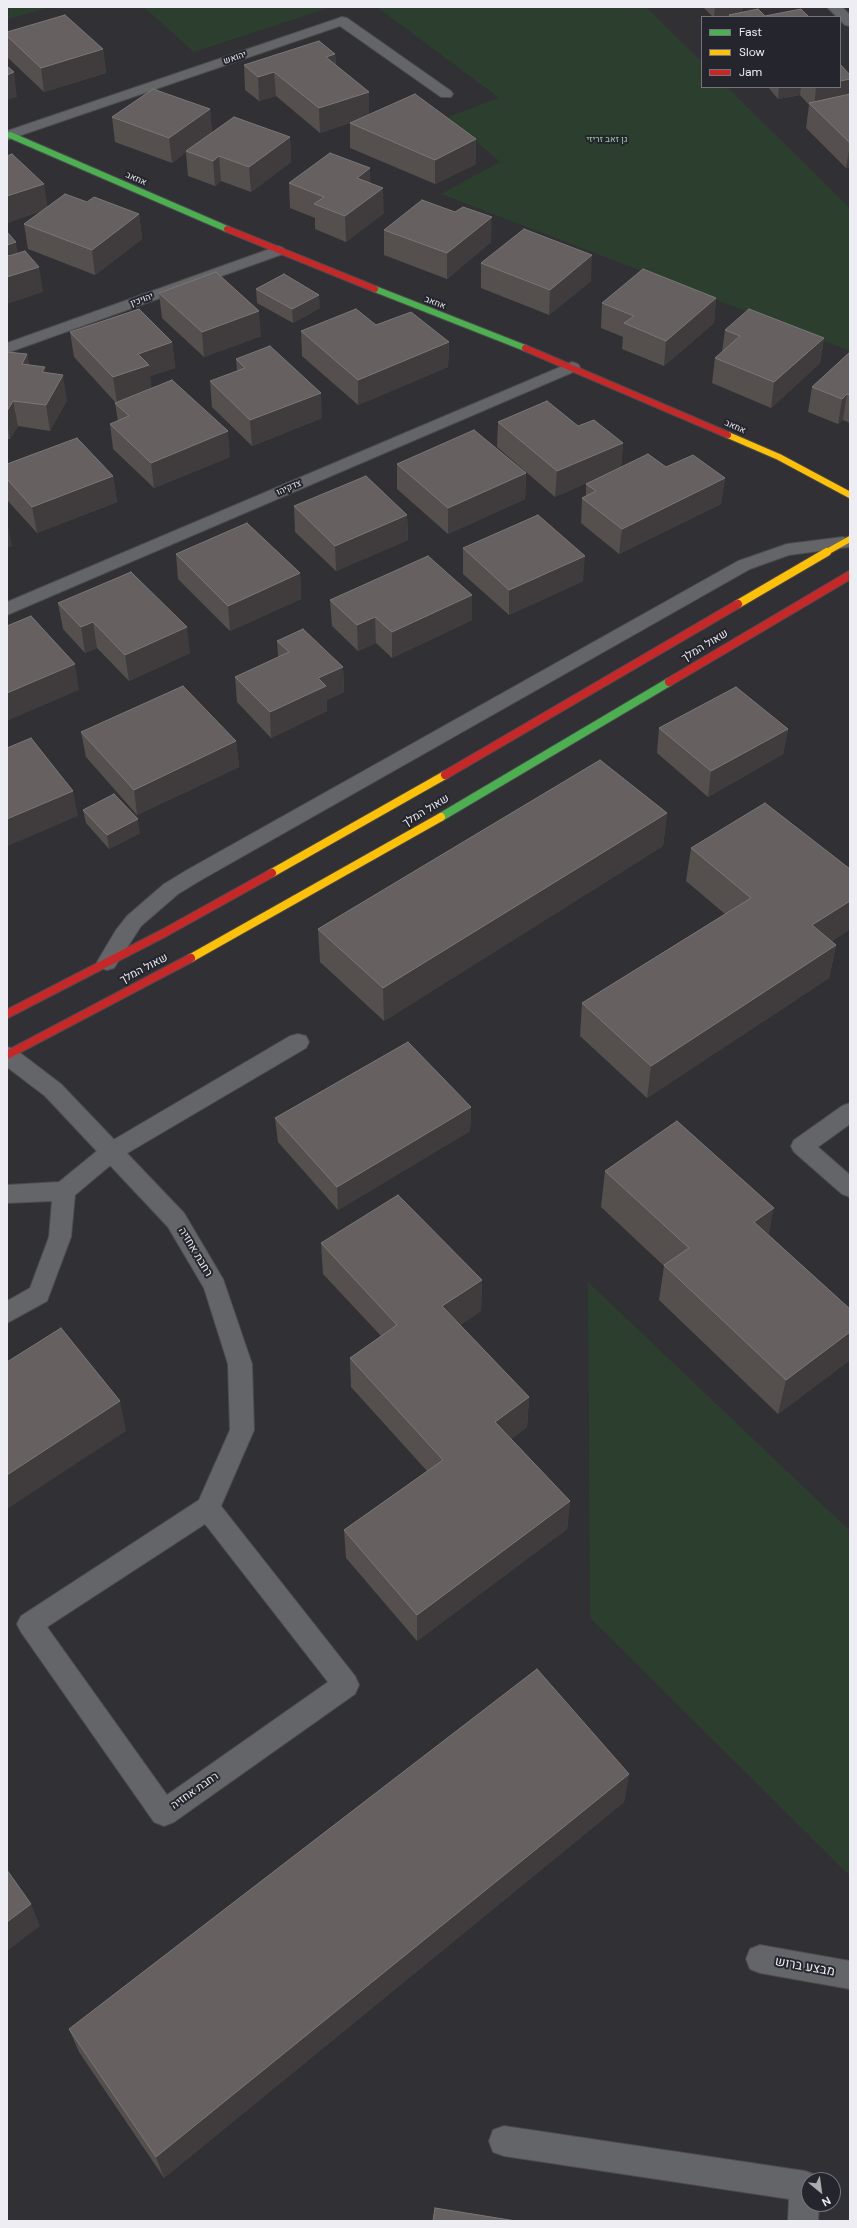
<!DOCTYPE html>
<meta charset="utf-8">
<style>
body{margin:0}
#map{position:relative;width:857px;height:2228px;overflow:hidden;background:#303035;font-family:"DM Sans",sans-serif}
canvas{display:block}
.frame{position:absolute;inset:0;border:8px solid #ededf3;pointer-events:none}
.legend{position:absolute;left:701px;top:16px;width:140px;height:72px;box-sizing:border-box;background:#24252d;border:1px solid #74757c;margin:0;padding:5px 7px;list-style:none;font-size:12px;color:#ededf3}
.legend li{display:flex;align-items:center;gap:8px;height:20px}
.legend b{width:20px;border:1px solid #74757c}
.north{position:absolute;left:801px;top:2172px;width:40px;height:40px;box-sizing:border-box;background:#24252d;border:1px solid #74757c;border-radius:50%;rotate:151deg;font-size:11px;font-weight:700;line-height:16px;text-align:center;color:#ededf3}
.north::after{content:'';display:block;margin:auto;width:14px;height:18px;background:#ababb0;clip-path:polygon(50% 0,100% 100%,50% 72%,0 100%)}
</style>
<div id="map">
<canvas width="857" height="2228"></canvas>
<div class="frame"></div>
<ul class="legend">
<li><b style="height:5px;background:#4caf50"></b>Fast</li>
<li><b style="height:5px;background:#ffc107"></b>Slow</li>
<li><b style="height:5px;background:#c62828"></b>Jam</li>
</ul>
<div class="north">N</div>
</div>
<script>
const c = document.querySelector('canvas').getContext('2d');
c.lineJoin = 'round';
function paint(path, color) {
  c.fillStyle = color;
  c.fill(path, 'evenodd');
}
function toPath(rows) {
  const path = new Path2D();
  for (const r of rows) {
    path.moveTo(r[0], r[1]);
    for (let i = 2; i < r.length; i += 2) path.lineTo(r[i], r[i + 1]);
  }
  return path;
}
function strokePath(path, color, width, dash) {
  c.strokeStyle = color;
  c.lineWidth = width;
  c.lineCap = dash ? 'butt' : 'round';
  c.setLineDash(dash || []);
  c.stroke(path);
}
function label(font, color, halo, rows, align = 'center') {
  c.font = font + ' "DM Sans",Heebo,sans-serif';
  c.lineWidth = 4;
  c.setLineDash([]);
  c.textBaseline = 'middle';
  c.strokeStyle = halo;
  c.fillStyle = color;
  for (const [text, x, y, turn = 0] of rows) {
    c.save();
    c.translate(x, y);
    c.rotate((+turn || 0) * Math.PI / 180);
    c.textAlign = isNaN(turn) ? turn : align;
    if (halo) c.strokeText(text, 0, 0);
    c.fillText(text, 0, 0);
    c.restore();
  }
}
const green = toPath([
 [9,7,51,7,8,19],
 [144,7,331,7,194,52],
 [377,7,646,7,702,62,702,87,727,87,850,208,850,351,441,194,500,162,448,117,499,98],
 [588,1282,850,1531,850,1876,590,1618]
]);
const lane = toPath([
 [843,537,849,539,849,547,789,555,750,569,201,880,178,894,141,926,114,968,107,970,100,968,97,962,116,930,127,916,164,884,187,870,738,561,787,544,843,537],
 [298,1034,306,1036,309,1042,306,1048,119,1158,75,1195,71,1237,47,1301,7,1323,7,1301,30,1288,49,1237,52,1201,7,1203,7,1185,59,1182,103,1146,290,1036,298,1034],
 [504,2126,805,2171,816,2175,818,2180,809,2180,809,2204,819,2204,818,2221,788,2221,789,2199,504,2156,493,2152,489,2141,493,2130,504,2126]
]);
const street = toPath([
 [827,7,842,7,850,15,850,26,845,25,840,20,840,17,837,17,827,7],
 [342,17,347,18,451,91,453,94,451,97,441,97,340,26,7,140,7,131,342,17],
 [278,246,283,248,286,251,283,254,7,353,7,343,278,246],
 [572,362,578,364,580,367,578,370,7,615,7,602,572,362],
 [7,1047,15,1049,61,1084,184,1213,223,1279,252,1364,254,1430,221,1506,355,1676,359,1685,355,1694,174,1822,164,1826,154,1822,21,1632,17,1624,21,1616,199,1500,230,1430,228,1364,204,1288,168,1227,45,1096,7,1067,7,1047],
 [205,1524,328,1682,167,1795,47,1627,205,1524],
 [850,1103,850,1124,818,1147,850,1175,850,1197,842,1194,794,1152,791,1146,794,1140,842,1106,850,1103],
 [760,1945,850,1961,850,1989,760,1973,750,1969,746,1959,750,1949,760,1945]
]);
const fastFar1 = toPath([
 [10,135,227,229],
 [375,289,525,348]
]);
const fast = toPath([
 [441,817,669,682]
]);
const slowFar1 = toPath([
 [728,435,779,457,850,495],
 [825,553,850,539]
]);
const slow = toPath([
 [738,604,827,552],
 [272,873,445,775],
 [191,958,441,817]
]);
const jamFar1 = toPath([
 [227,229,375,289],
 [525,348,728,435]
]);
const jam = toPath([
 [669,682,850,575],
 [445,775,738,604],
 [7,1014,164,933,272,873],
 [7,1055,191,958]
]);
const wall = toPath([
 [703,7,743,7,742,12,765,16,809,17,728,17,729,15,720,17,713,17],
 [7,32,103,49,106,73,44,92,7,57],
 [335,54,336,66,369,92,369,115,476,139,476,164,435,184,350,148,350,123,352,122,320,133,276,96,259,101,245,90,244,65],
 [850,75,850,167,846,168,806,128,809,105,800,95,778,99,768,87,840,87],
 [210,109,212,133,290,137,291,162,251,192,221,181,215,186,188,176,186,152,172,163,115,142,112,117],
 [7,156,47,207,87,202,139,214,142,239,95,275,28,249,24,224,43,210,7,223],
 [289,183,370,183,384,213,346,242,315,229,315,218,290,208],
 [455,212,491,242,447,279,384,255,384,230],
 [481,263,591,281,549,315,481,288],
 [256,289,320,308,293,323,257,303],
 [159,293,261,336,204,357,162,318],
 [716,298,714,323,664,366,622,349,623,337,601,328,602,303],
 [376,325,449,342,448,367,358,405,302,356,301,331],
 [725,330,824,338,820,363,771,408,712,383,715,358,722,352],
 [70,332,172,342,175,368,150,376,151,389,230,457,154,488,113,449,110,424,118,421,115,403,116,403,74,357],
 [7,352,27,354,29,365,45,372,67,400,50,431,18,426,10,439,7,439],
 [850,352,850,423,843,420,838,424,808,412,812,387],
 [236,359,322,418,252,446,212,407,210,381,237,371],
 [498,422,578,426,623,443,621,467,666,467,725,478,721,504,619,554,581,523,582,498,586,496,586,484,598,478,555,497,497,447],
 [7,464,113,476,117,502,37,533,7,500],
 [397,464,526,473,525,499,448,534,397,489],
 [294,506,407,515,408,540,336,571,295,532],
 [463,548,583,581,509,615,463,574],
 [176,554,300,573,301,599,230,631,178,579],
 [330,600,472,620,392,658,376,643,358,651,332,626],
 [58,603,190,653,129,681,97,648,85,653,63,629],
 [277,641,343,667,344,692,327,700,327,711,271,738,237,702,235,677,278,657],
 [659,728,788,729,783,754,708,797,657,753],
 [81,732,236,741,239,767,137,815,86,757],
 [83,810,140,833,109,849,86,823],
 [667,813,663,846,384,1021,320,962,318,929],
 [691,848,850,869,850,929,832,941,836,945,829,978,647,1098,580,1036,582,1003,725,914,686,881],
 [471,1107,470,1131,338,1210,278,1142,275,1118],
 [605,1171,769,1235,850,1309,850,1360,778,1414,659,1300,664,1266,601,1207],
 [321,1243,482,1280,481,1311,460,1325,529,1397,527,1427,511,1439,570,1501,567,1529,417,1641,346,1558,344,1530,427,1471,351,1387,350,1358,381,1336,323,1274],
 [629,1774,624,1802,164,2178,79,2052,69,2029]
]);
const shadedWall = toPath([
 [715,7,743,7,742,13,729,15,720,17,714,17],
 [103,49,106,73,44,92,41,68],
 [335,54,336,79,326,57],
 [14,72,17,97,7,100,7,75],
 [274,72,276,96,259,101,258,77],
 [850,79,850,101,814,107,816,87,840,87,840,81],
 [779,87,801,87,800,95,778,99],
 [369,92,369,117,320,133,319,108],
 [210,109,212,133,186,151,186,152,172,163,169,138],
 [290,137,291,162,251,192,249,167],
 [476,139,476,164,435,184,435,160],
 [850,145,850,167,846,168],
 [219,156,221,181,215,186,213,161],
 [370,168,371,193,357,178],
 [44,184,48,209,7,223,7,196],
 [383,188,384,213,346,242,345,216],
 [139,214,142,239,95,275,92,250],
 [492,217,491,242,447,279,447,253],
 [16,242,20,267,7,271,7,245],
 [592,255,591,281,549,315,550,290],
 [39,267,43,292,7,304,7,277],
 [319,295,320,308,293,323,292,309],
 [716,298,714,323,664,366,666,341],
 [259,311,261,336,204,357,202,332],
 [824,338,820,363,771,408,774,382],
 [172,342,175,368,150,376,152,391,117,403,113,377,138,354],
 [449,342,448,367,358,405,358,380],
 [27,354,31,380,22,364],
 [45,367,48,392,42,372],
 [63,375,67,400,50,431,46,405],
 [321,393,322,418,252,446,250,420],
 [847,394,843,420,838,424,842,399],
 [13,401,18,426,10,439,7,423,7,411],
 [228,431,230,457,154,488,151,463],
 [623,443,621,468,555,497,557,471],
 [526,473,525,499,448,534,448,508],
 [113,476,117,502,37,533,32,507],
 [725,478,721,504,619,554,622,529],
 [407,515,408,540,336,571,335,546],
 [7,521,12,546,7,548],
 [585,556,583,581,509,615,509,590],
 [300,573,301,599,230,631,228,606],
 [472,595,472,620,392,658,392,632],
 [375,617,376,643,358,651,357,625],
 [93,622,97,648,85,653,81,627],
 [187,627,190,653,129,681,125,655],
 [75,664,79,690,7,721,7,693],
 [343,667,344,692,327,700,327,711,271,738,270,712,318,678],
 [788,729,783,754,708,797,711,771],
 [236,741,239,767,137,815,134,790],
 [73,791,78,816,8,846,7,843,7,819],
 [667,813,663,846,384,1021,383,988],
 [138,819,140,833,109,849,107,835],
 [850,901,850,929,806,958,812,925],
 [836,945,829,978,647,1098,651,1066],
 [471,1107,470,1131,338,1210,337,1187],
 [774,1208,767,1244,754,1222],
 [482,1280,481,1311,442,1337,442,1306],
 [850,1332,850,1360,778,1414,786,1380],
 [529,1397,527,1427,494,1451,495,1422],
 [120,1401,126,1431,7,1509,7,1475],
 [570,1501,567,1529,417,1641,417,1615],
 [629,1774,624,1802,164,2178,156,2157],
 [31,1904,40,1926,7,1951,7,1922]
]);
const building = toPath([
 [758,9,765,16,801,9,809,17,731,17,729,15,758,9],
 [65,15,103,49,41,68,7,36,7,32,65,15],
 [319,41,335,54,326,57,369,92,319,108,274,72,258,77,244,65,319,41],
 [840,64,850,75,850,79,840,81,840,64],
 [7,66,14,72,7,75,7,66],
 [153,89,210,109,169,138,112,117,153,89],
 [415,94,476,139,435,160,350,123,415,94],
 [850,94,850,143,809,103,850,94],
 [234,117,290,137,249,167,219,156,213,161,186,151,234,117],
 [330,153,370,168,357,178,383,188,345,216,314,204,324,197,289,183,330,153],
 [12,154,44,184,7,196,7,156,12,154],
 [65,194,87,202,94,197,139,214,92,250,24,224,65,194],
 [422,200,455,212,463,207,492,217,447,253,384,230,422,200],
 [524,229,592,255,550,290,481,263,524,229],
 [7,232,16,242,7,245,7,232],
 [25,251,39,267,7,277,7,254,9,256,25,251],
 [643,269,716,298,666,341,624,323,634,316,602,303,643,269],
 [216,272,259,311,202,332,159,293,216,272],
 [284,274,319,295,292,309,256,289,284,274],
 [139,309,172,342,138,354,149,365,113,377,70,332,139,309],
 [356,309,376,325,411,312,449,342,358,380,301,331,356,309],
 [749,309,824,338,774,382,715,358,740,336,725,330,749,309],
 [270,346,321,393,250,420,210,381,245,368,236,359,270,346],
 [7,352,27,354,22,364,45,367,42,372,63,375,46,405,13,401,7,411,7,352],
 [850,352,850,395,847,394,842,399,812,387,850,352],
 [172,380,228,431,151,463,110,424,129,416,115,403,172,380],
 [547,401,578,426,594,420,623,443,557,471,498,422,547,401],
 [474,430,526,473,448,508,397,464,474,430],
 [77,438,113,476,32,507,7,479,7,464,77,438],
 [648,454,666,467,693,455,725,478,622,529,582,498,596,491,586,484,648,454],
 [366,476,407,515,335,546,294,506,366,476],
 [538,515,585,556,509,590,463,548,538,515],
 [247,523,300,573,228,606,176,554,247,523],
 [428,556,472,595,392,632,375,617,357,625,330,600,428,556],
 [131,572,187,627,125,655,93,622,81,627,58,603,131,572],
 [31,616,75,664,7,693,7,626,31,616],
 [303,629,343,667,318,678,326,686,270,712,235,677,289,652,277,641,303,629],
 [183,686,236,741,134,790,81,732,183,686],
 [736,687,788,729,711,771,659,728,736,687],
 [31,738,73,791,7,819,7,748,31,738],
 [600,760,667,813,383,988,318,929,600,760],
 [114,794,138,819,107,835,83,810,114,794],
 [765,803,850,869,850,901,812,925,836,945,651,1066,582,1003,751,898,691,848,765,803],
 [408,1042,471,1107,337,1187,275,1118,408,1042],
 [677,1121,774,1208,754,1222,850,1309,850,1332,786,1380,664,1265,689,1248,605,1171,677,1121],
 [398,1195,482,1280,442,1306,529,1397,495,1422,570,1501,417,1615,344,1530,443,1460,350,1358,397,1325,321,1243,398,1195],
 [61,1328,120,1401,7,1475,7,1362,61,1328],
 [537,1669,629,1774,156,2157,69,2029,537,1669],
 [7,1870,31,1904,7,1922,7,1870],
 [435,2208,516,2221,433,2221,435,2208]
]);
const farStreetnames = [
 ["יהואש",235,58,-19],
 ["אחאב",136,179,24],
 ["יהויכין",142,300,-20],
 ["אחאב",435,303,21],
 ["אחאב",735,427,24],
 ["צדקיהו",289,488,-23]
];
const farParknames = [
 ["גן זאב זריזי",607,140]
];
const streetNames = [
 ["שאול המלך",705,646,-31],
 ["שאול המלך",426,811,-31],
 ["שאול המלך",144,969,-28],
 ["רחבת אחזיה",195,1252,59],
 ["רחבת אחזיה",195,1791,-35]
];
const nearStreetnames = [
 ["מבצע ברוש",805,1967,10]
];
paint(green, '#2c3f2f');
strokePath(lane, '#4b4b50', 2);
strokePath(street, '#4b4b50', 2);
strokePath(fastFar1, '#4b4b50', 8);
strokePath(fast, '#4b4b50', 10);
strokePath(slowFar1, '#4b4b50', 8);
strokePath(slow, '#4b4b50', 10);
strokePath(jamFar1, '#4b4b50', 8);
strokePath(jam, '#4b4b50', 10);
paint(lane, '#646568');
paint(street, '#646568');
strokePath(fastFar1, '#4caf50', 6);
strokePath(fast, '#4caf50', 8);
strokePath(slowFar1, '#ffc107', 6);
strokePath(slow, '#ffc107', 8);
strokePath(jamFar1, '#c62828', 6);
strokePath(jam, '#c62828', 8);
paint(wall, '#55504e');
paint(shadedWall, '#403c3d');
paint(building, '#666160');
strokePath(building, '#7b7777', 1);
label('9px', '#ededf3', '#24252d', farStreetnames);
label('9px', '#9cd0a4', '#24252d', farParknames);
label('11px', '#ededf3', '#24252d', streetNames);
label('13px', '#ededf3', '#24252d', nearStreetnames);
</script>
